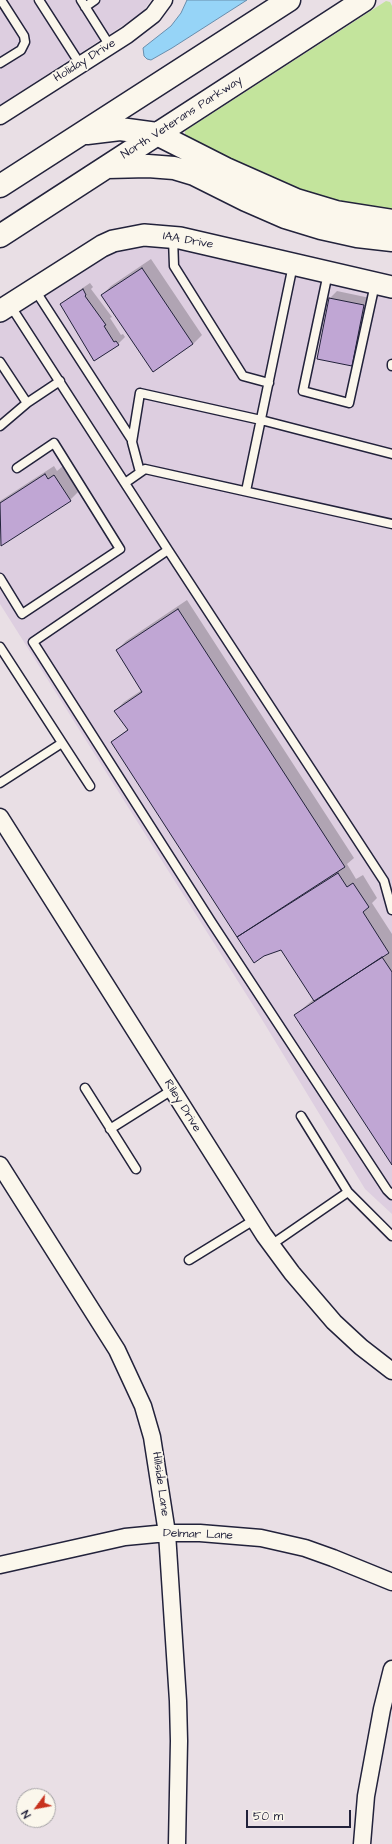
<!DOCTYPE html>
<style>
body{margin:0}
#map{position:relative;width:392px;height:1844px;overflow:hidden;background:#e9dfe5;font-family:"Architects Daughter",sans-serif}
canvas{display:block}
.north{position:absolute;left:16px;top:1788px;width:40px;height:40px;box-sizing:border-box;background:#fbf7ec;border:1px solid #a4a2a5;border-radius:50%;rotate:238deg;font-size:11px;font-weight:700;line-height:16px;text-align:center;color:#22223b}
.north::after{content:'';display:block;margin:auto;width:14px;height:18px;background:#c8321e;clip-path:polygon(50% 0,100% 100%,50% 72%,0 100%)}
.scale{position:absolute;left:246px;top:1810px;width:105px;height:18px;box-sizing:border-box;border:2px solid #22223b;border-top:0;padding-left:5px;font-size:12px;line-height:14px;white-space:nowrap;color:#22223b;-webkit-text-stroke:3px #fbf7ec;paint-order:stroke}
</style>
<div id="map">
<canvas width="392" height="1844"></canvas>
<div class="north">N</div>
<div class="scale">50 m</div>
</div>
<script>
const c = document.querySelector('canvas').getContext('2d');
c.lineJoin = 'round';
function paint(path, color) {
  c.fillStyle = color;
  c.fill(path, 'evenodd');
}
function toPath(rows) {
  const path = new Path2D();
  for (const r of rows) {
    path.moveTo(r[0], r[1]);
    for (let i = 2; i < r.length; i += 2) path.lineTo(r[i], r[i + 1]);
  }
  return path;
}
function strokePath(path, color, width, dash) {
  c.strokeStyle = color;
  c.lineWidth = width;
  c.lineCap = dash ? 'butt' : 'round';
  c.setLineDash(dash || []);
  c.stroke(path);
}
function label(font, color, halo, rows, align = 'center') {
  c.font = font + ' "Architects Daughter",sans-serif';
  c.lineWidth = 3.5;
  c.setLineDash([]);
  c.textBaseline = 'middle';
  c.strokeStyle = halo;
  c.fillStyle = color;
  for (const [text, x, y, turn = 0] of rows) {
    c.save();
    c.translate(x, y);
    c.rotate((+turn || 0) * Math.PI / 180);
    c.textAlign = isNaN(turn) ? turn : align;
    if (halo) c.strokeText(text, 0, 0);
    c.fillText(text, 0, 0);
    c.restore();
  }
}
const built = toPath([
 [0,0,151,0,142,13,0,105],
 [153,242,392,295,392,1214,365,1189,258,1013,0,604,0,321,105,253]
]);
const green = toPath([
 [386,1,390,2,392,6,392,209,352,204,289,187,257,173,185,136,185,131]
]);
const water = toPath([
 [187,0,247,0,172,48,151,60,147,59,144,56,143,48,171,26,181,13,187,0]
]);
const shadow = toPath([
 [151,259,202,335,193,344,102,295,111,286],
 [90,283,93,287,91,289,112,317,110,318,121,335,123,334,125,337,118,344,95,360,61,305,68,298],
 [337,291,370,298,358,358,351,365,318,358,330,298],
 [54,466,57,471,63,466,79,491,70,500,1,544,0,501],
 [187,600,354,858,347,864,356,879,363,875,377,898,372,903,392,934,392,1163,295,1015,314,999,281,949,263,955,255,961,112,742,128,729,115,711,124,702,142,690,117,650,126,641]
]);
const building = toPath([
 [142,268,193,344,153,372,101,295,142,268],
 [83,289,86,295,85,296,106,325,104,326,114,342,116,341,119,345,94,361,60,304,83,289],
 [329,298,364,305,352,366,317,359,329,298],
 [45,474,48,479,54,475,71,501,1,546,0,503,45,474],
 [178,609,345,867,237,937,111,742,128,730,114,711,142,692,116,650,178,609],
 [338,873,347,887,353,883,369,907,363,912,389,953,314,1001,281,950,264,956,254,963,237,937,338,873],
 [382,957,392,972,392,1165,294,1015,382,957]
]);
const service = toPath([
 [39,0,80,64],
 [81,0,110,46],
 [85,7,95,0],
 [0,63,21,50,25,42,24,36,1,0],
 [173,238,174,266,243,376,269,383],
 [328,273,303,391,349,403,375,284],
 [35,290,132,440],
 [10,305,168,550,33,642,212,923,387,1190,392,1195],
 [0,362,27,403,0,426],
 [392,364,392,366],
 [27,403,60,381],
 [140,472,132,442,140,393,261,420,392,454],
 [125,483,145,469,392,524],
 [246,491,293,265],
 [168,550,384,881,392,910],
 [0,578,22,614,120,549,54,443,17,468],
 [0,647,90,786],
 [0,783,62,743],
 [85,1088,136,1169],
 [301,1116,348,1192,392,1236],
 [110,1129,172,1090],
 [271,1245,348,1192],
 [189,1260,254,1220]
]);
const minor = toPath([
 [0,116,127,35,153,15,164,0],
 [0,817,264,1235,292,1273,334,1322,361,1347,392,1371],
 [0,1165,117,1350,143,1406,152,1437,167,1533,178,1701,179,1741,177,1844],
 [0,1565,125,1537,167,1533,200,1533,261,1538,305,1548,333,1558,392,1582],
 [362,1844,366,1796,382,1709,392,1669]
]);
const tertiary = toPath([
 [0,311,102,246,113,241,144,235,180,238,392,287]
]);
const trunk = toPath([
 [87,133,120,129,157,134,226,169,296,200,336,212,392,221],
 [107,167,148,166,174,168,194,174,246,200,285,217,321,228,357,236,392,240],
 [0,186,289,0],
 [0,236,364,0]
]);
const streetNames = [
 ["Holiday Drive",85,61,-32],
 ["North Veterans Parkway",182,118,-33],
 ["IAA Drive",188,241,10],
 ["Riley Drive",182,1106,58],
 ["Hillside Lane",160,1484,82],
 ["Delmar Lane",198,1535,2]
];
paint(built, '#ddcee0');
paint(green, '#c3e49c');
paint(water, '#96d4f7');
strokePath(water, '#688dac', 1);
paint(shadow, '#0003');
paint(building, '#c0a6d4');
strokePath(building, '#22223b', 1);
strokePath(service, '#22223b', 11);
strokePath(minor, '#22223b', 19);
strokePath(tertiary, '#22223b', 24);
strokePath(trunk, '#22223b', 25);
strokePath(service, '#fbf7ec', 8);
strokePath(minor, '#fbf7ec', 16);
strokePath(tertiary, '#fbf7ec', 21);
strokePath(trunk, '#fbf7ec', 22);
label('12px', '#22223b', '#fbf7ec', streetNames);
</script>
